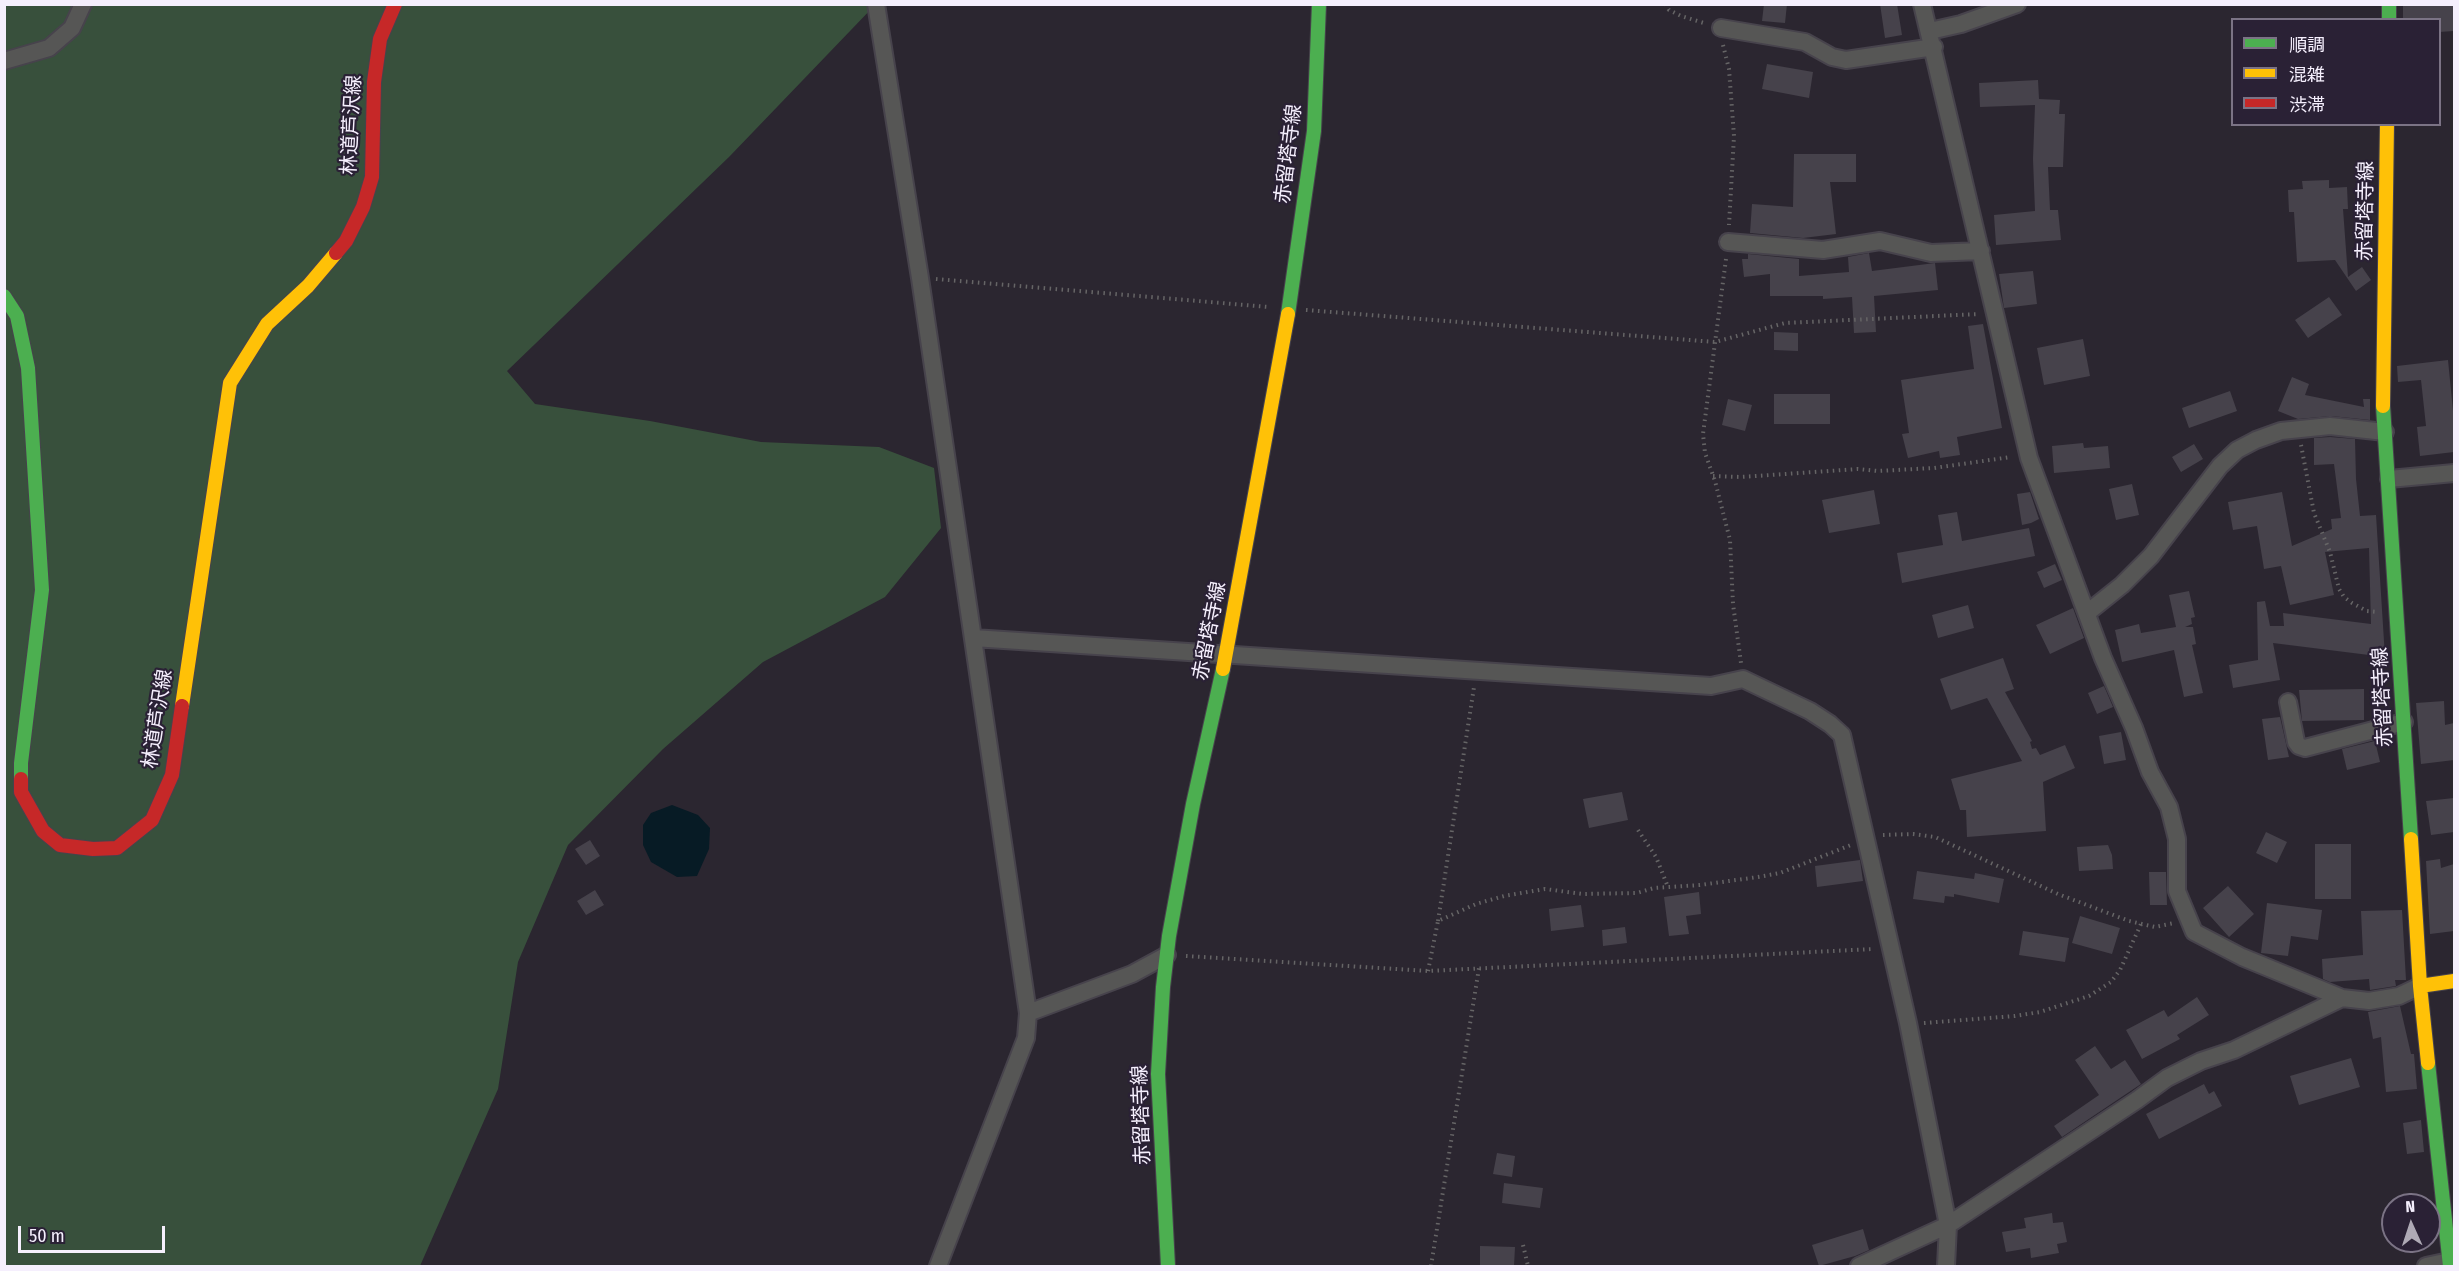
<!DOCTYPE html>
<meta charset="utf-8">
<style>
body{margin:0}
#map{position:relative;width:2459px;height:1271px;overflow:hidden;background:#2b2630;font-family:"Fira Sans Condensed","Noto Sans JP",sans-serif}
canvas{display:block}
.frame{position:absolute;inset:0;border:6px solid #f5effd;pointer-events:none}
.legend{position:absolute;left:2231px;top:18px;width:210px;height:108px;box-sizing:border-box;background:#2a2135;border:2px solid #7b7385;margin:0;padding:8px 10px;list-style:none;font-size:18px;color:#f5effd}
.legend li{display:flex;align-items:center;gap:12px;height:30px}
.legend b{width:30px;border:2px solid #7b7385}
.north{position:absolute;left:2381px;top:1193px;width:60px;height:60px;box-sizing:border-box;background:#2a2135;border:2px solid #7b7385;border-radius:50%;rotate:357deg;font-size:16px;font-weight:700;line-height:24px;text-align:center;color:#f5effd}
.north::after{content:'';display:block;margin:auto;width:21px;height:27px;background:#aea9b5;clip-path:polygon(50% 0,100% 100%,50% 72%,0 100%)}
.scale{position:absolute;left:18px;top:1226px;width:147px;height:27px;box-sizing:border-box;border:3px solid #f5effd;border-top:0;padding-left:8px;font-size:18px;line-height:21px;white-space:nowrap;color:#f5effd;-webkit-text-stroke:4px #2a2135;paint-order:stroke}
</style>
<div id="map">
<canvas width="2459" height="1271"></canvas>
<div class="frame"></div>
<ul class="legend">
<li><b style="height:8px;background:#4caf50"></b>順調</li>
<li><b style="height:8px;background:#ffc107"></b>混雑</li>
<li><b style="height:8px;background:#c62828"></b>渋滞</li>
</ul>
<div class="north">N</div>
<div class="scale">50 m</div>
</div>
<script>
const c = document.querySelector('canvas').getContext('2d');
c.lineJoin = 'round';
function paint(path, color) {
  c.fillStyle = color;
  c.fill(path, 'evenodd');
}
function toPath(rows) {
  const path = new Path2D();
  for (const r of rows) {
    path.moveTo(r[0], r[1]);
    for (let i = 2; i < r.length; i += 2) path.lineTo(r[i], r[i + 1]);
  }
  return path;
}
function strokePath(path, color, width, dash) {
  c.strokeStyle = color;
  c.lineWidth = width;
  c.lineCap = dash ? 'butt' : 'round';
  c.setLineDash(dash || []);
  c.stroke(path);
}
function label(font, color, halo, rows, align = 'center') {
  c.font = font + ' "Fira Sans Condensed","Noto Sans JP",sans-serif';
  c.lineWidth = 4.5;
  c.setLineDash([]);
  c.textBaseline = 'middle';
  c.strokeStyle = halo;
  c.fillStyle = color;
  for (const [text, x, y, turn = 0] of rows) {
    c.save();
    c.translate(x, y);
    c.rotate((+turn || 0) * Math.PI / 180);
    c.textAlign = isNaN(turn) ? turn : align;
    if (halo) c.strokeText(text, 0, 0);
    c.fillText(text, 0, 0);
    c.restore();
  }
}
const green = toPath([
 [5,5,875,5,729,157,507,371,535,404,650,421,761,442,879,447,934,468,941,528,885,597,763,662,663,749,568,845,518,962,498,1089,420,1266,5,1266]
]);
const water = toPath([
 [672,805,698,815,710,828,709,849,697,876,677,877,651,862,643,845,643,825,651,813]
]);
const building = toPath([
 [1764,4,1787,4,1785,23,1762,21],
 [1880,4,1897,4,1902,35,1885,38],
 [2403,4,2454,4,2454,31,2439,32,2439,20,2403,20],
 [1767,64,1813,72,1809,98,1762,89],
 [2038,80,2039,99,2060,100,2059,114,2065,114,2063,167,2048,167,2050,210,2058,210,2061,240,1996,245,1994,215,2035,211,2033,159,2035,105,1980,107,1979,83],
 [1794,154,1856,154,1856,182,1830,182,1836,234,1803,238,1750,233,1752,204,1793,207],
 [2329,180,2329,188,2347,187,2348,209,2343,209,2348,277,2362,267,2371,280,2356,291,2335,260,2297,262,2294,212,2289,212,2288,190,2303,189,2302,181],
 [1869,253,1872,271,1935,263,1938,290,1874,296,1876,332,1854,333,1852,297,1823,299,1823,296,1770,296,1770,274,1744,277,1742,259,1748,259,1748,254,1799,259,1799,276,1849,272,1848,257],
 [2033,271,2037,304,2004,308,1999,274],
 [2329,297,2342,315,2308,338,2295,320],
 [1983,324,2002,428,1957,437,1960,455,1940,458,1939,451,1908,458,1902,434,1909,433,1901,380,1974,369,1968,326],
 [1774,332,1798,333,1798,351,1774,350],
 [2083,339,2090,376,2044,385,2037,348],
 [2448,360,2454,421,2454,452,2420,456,2417,427,2426,426,2421,380,2398,382,2397,366],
 [2292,377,2309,384,2305,395,2364,407,2363,399,2370,399,2370,420,2331,416,2298,419,2278,411],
 [2230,391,2237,411,2189,428,2182,408],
 [1774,394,1830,394,1830,424,1774,424],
 [1728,399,1752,405,1745,431,1722,425],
 [2330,437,2355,439,2356,479,2360,516,2376,515,2385,657,2273,643,2280,680,2233,688,2229,665,2258,660,2257,602,2265,601,2270,626,2284,626,2283,613,2371,624,2369,548,2325,552,2334,595,2290,605,2281,566,2264,569,2257,526,2233,530,2228,502,2282,492,2292,546,2332,529,2331,519,2341,518,2334,464,2314,465,2314,438],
 [2083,443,2084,448,2108,446,2110,468,2054,473,2052,446],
 [2194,444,2203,459,2181,472,2172,457],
 [2132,484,2139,515,2116,520,2109,489],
 [1874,490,1880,524,1829,533,1822,500],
 [2030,492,2039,519,2031,523,2022,525,2017,494],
 [1957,512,1962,541,2029,528,2035,556,1902,583,1897,553,1943,545,1938,515],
 [2055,564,2062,580,2044,588,2037,572],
 [2189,591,2195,617,2191,618,2192,624,2185,627,2193,627,2196,644,2192,645,2203,693,2184,697,2174,650,2122,662,2115,630,2139,624,2141,633,2176,627,2169,595],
 [1968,605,1974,628,1938,638,1932,615],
 [2073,608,2084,638,2050,654,2036,625],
 [2003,658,2014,689,2005,692,2032,741,2030,742,2032,749,2036,748,2040,755,2065,745,2075,768,2043,782,2046,831,1967,837,1966,810,1960,810,1951,779,2022,761,1987,698,1951,710,1940,679],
 [2104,686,2113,707,2097,714,2088,693],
 [2364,689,2364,720,2302,721,2299,690],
 [2444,701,2445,725,2454,723,2454,760,2421,764,2416,703],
 [2280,717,2289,757,2268,760,2262,719],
 [2121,732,2126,760,2104,764,2099,736],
 [2375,741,2380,762,2347,770,2342,749],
 [1622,792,1628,820,1589,828,1583,799],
 [2454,798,2454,832,2431,835,2426,801],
 [2266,832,2287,842,2277,863,2256,853],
 [590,840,600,856,586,865,575,849],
 [2315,844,2351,844,2351,899,2315,899],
 [2108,845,2112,855,2113,869,2079,871,2077,847],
 [2440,859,2441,868,2454,864,2454,931,2430,934,2426,861],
 [1860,860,1863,881,1817,887,1815,866],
 [1917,871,1974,879,1975,873,2004,879,1999,903,1954,894,1954,897,1945,896,1944,903,1913,899],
 [2149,872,2166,872,2167,905,2150,905],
 [2228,886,2254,914,2229,937,2203,908],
 [595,890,604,905,586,915,577,901],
 [1699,892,1701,914,1686,916,1689,934,1669,936,1664,897],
 [2267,903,2322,910,2318,940,2291,936,2288,956,2261,953],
 [1581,905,1584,927,1551,931,1549,909],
 [2402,910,2406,980,2395,980,2396,986,2370,990,2369,979,2330,982,2323,979,2322,959,2363,955,2361,911],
 [2080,916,2120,928,2112,954,2072,943],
 [1625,927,1627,943,1603,946,1602,930],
 [2023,931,2069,938,2065,962,2019,955],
 [2197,997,2209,1015,2177,1035,2180,1039,2142,1059,2126,1030,2164,1010,2168,1017],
 [2400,1006,2411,1054,2414,1054,2417,1089,2386,1092,2381,1037,2373,1039,2368,1012],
 [2095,1046,2111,1069,2125,1060,2141,1084,2062,1137,2054,1126,2099,1095,2075,1060],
 [2351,1058,2360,1087,2299,1105,2290,1076],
 [2204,1084,2209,1094,2214,1091,2222,1106,2159,1139,2146,1114],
 [2421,1120,2424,1152,2407,1154,2403,1123],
 [1497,1153,1515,1156,1512,1177,1493,1174],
 [1504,1183,1543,1188,1540,1208,1502,1203],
 [2052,1213,2053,1223,2063,1222,2067,1242,2057,1244,2059,1253,2031,1258,2030,1248,2006,1252,2002,1232,2026,1228,2024,1218],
 [1863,1229,1869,1250,1855,1256,1819,1266,1812,1245],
 [1480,1246,1515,1247,1514,1266,1480,1266]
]);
const path = toPath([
 [1665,4,1669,10,1681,16,1707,24],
 [1723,45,1729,69,1734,136,1729,225],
 [1726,259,1703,434,1705,453,1715,481,1730,540,1733,604,1741,663],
 [936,279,1269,307],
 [1306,310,1715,342,1785,323,1979,314],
 [2301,445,2314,513,2330,552,2339,589,2344,597,2352,603,2367,611,2378,612],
 [1713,476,1741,477,1858,469,1878,471,1934,468,2011,457],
 [1638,830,1656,857,1668,887],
 [1883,835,1913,834,1935,837,2058,894,2129,921,2155,927,2174,923],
 [1438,921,1474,687],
 [1186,956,1428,971,1873,949],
 [1428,971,1438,921,1476,904,1504,896,1545,889,1583,894,1637,893,1654,888,1700,885,1758,877,1780,873,1851,845],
 [1924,1023,2015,1016,2040,1012,2089,996,2111,982,2120,970,2141,924],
 [1523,1245,1528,1266],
 [1431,1266,1479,968]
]);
const street = toPath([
 [876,4,920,278,1028,1013,1026,1038,938,1266],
 [1922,4,2029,458,2103,658,2134,728,2150,772,2169,807,2177,839,2177,891,2194,932,2242,957,2342,998,2369,1001,2399,996,2420,986],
 [1721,28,1805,42,1832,57,1846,60,1934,47],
 [1930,31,1961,24,2017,4],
 [4,61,49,48,72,28,83,4],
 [1728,242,1823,250,1880,241,1931,253,1981,251],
 [2389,479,2454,473],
 [2087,613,2122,585,2151,556,2220,466,2237,450,2256,440,2281,431,2330,426,2385,432],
 [973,638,1711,686,1743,679,1810,711,1830,724,1842,735,1908,1023,1948,1225,1946,1266],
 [2288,702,2296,742,2299,746,2305,748,2404,722],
 [1028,1013,1132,974,1167,955],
 [1859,1266,1948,1225,2137,1100,2167,1078,2201,1061,2234,1050,2342,998],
 [2426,1266,2454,1260]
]);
const fast = toPath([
 [2389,4,2389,20],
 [4,296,17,316,28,368,42,590,21,763,21,779],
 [1288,314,1314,131,1319,4],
 [2383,406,2411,839],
 [2428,1063,2450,1266],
 [1168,1266,1158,1074,1163,987,1169,936,1193,804,1223,669]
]);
const slow = toPath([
 [2383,406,2387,124],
 [1223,669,1288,314],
 [182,706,230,383,267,324,308,286,336,253],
 [2411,839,2420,986,2428,1063],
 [2420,986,2454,981]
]);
const jam = toPath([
 [336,253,346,241,363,207,372,177,374,82,380,39,395,4],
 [21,779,21,792,43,831,60,845,93,849,117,848,152,820,172,775,182,706]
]);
const streetNames = [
 ["林道芦沢線",352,125,-87],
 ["赤留塔寺線",1289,154,-83],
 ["赤留塔寺線",2366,211,-89],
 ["赤留塔寺線",1210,631,-79],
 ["赤留塔寺線",2383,697,-93],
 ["林道芦沢線",158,719,-81],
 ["赤留塔寺線",1142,1115,-92]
];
paint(green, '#38503c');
paint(water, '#071b25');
paint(building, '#46424b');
strokePath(street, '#47434c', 20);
strokePath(fast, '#47434c', 16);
strokePath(slow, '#47434c', 16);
strokePath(jam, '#47434c', 16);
strokePath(path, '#666566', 4, [1.5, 4.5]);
strokePath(street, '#565655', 16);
strokePath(fast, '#4caf50', 14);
strokePath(slow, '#ffc107', 14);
strokePath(jam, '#c62828', 14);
label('20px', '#f5effd', '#2a2135', streetNames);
</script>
